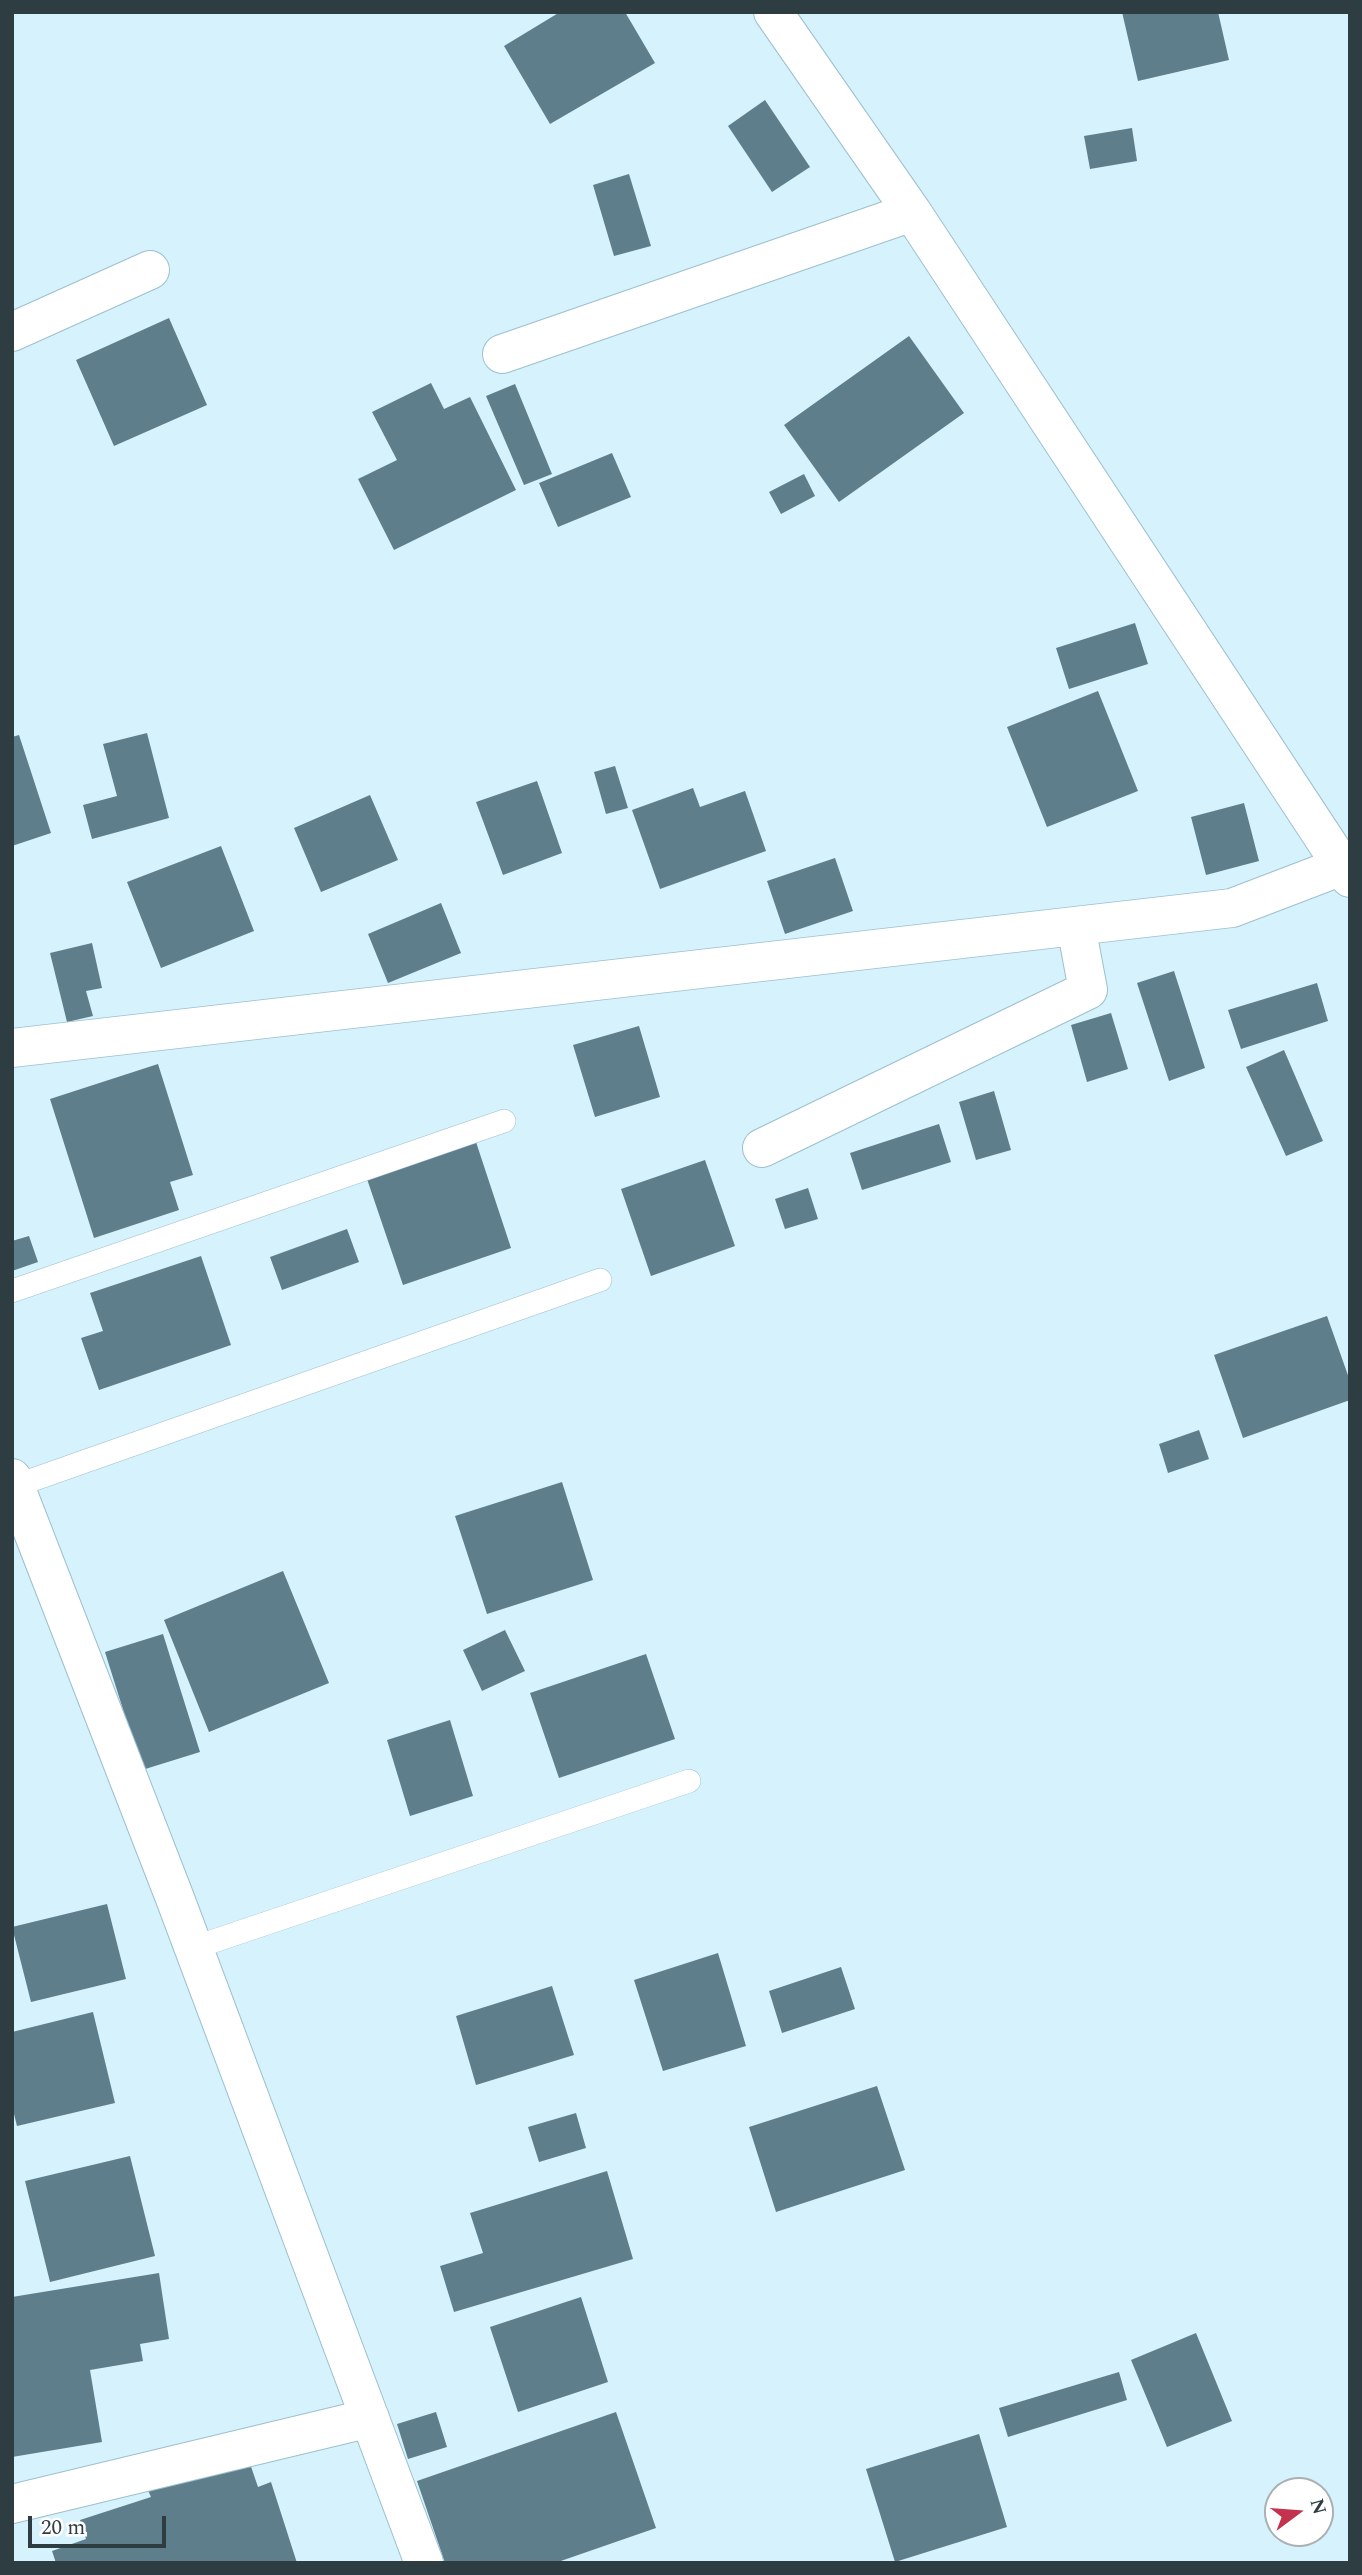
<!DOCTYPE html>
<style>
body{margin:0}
#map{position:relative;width:1362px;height:2575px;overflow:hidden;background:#d5f2fd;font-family:Spectral,serif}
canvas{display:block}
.frame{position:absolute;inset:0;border:14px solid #2e3d42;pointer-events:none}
.north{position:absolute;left:1264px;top:2477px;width:70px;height:70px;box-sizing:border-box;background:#fff;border:2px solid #abb1b3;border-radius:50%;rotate:74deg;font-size:19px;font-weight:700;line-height:28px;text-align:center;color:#2e3d42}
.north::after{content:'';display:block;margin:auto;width:24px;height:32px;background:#c4334e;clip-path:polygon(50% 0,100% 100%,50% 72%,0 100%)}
.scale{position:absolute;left:28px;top:2516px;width:138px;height:32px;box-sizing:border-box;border:4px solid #2e3d42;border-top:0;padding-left:9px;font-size:21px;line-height:24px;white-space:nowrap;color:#2e3d42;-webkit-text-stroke:5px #fff;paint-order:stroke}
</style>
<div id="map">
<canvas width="1362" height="2575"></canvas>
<div class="frame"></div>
<div class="north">N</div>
<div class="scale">20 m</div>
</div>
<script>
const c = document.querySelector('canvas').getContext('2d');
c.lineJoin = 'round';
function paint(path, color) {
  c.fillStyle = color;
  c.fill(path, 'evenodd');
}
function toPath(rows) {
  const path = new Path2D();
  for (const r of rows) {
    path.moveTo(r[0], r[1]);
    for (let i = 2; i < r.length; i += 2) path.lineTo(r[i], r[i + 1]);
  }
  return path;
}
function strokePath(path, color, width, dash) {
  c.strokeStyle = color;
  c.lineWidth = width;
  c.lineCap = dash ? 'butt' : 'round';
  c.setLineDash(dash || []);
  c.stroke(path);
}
const building = toPath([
 [560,12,625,12,655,63,550,124,504,46],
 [1122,12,1218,12,1229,60,1138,81],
 [765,100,810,167,772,192,728,126],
 [1132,128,1137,161,1090,169,1084,136],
 [629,174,651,246,614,256,593,185],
 [169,318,207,405,114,446,76,360],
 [909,336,964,413,839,502,784,425],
 [431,383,444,409,470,397,516,490,394,550,358,479,397,460,372,412],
 [515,384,552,474,524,485,486,396],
 [612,453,631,497,558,527,539,483],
 [804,474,815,496,781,514,769,492],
 [1135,623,1148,664,1069,689,1056,648],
 [1098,691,1138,791,1047,827,1007,727],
 [147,733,169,818,92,839,83,805,117,796,103,744],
 [19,735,51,833,12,846,12,737],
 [615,766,628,808,606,814,594,772],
 [537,781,562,853,503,875,476,802],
 [693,788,700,807,745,791,766,851,660,889,632,810],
 [370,795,398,860,321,892,294,828],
 [1244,803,1259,861,1206,875,1191,817],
 [221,846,254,931,161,968,127,882],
 [835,858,853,911,785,934,767,881],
 [441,903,461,953,388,983,368,934],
 [92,943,102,988,86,991,93,1016,67,1022,50,953],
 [1174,971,1205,1068,1169,1081,1137,983],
 [1317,983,1328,1021,1241,1049,1228,1010],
 [1111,1013,1128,1069,1087,1082,1071,1025],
 [639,1026,660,1097,595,1117,573,1045],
 [1284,1050,1323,1141,1286,1156,1246,1067],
 [158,1064,193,1175,170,1182,179,1210,94,1238,50,1099],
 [994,1091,1011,1150,976,1160,959,1102],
 [939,1124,951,1162,862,1190,850,1153],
 [476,1142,511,1248,403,1285,367,1179],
 [705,1160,735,1246,651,1276,621,1189],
 [808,1188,818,1219,785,1229,775,1199],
 [347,1229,359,1262,282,1290,270,1257],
 [29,1236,38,1262,12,1271,12,1241],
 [201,1256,231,1345,99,1390,81,1338,103,1331,90,1293],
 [1327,1316,1350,1381,1350,1400,1243,1438,1214,1355],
 [1199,1430,1209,1459,1168,1473,1159,1444],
 [562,1482,593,1580,487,1614,455,1516],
 [283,1571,329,1683,209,1732,164,1620],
 [505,1630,525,1671,482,1691,463,1650],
 [163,1634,200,1752,142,1770,105,1652],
 [646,1654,675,1739,559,1778,530,1693],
 [450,1720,473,1796,410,1816,387,1740],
 [107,1904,126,1979,31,2002,12,1927],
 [718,1953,746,2046,663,2071,634,1980],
 [841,1967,855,2009,782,2033,769,1991],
 [552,1986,574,2055,476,2085,456,2016],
 [93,2012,115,2103,17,2126,12,2106,12,2032],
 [877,2086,905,2170,776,2212,749,2127],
 [576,2113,586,2148,539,2162,528,2127],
 [130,2156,155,2256,50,2282,25,2181],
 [607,2171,633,2259,454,2312,440,2266,483,2253,470,2213],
 [159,2273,169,2339,140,2344,143,2361,90,2370,102,2442,12,2457,12,2297],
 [581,2297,608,2382,518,2412,490,2327],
 [1196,2333,1232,2421,1167,2447,1131,2360],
 [1119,2372,1127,2400,1008,2437,999,2408],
 [436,2412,447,2447,408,2459,397,2424],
 [616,2412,656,2528,555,2563,445,2563,417,2481],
 [979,2434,1007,2527,895,2562,866,2469],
 [247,2455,258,2487,271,2482,297,2563,56,2563,52,2551,86,2539,80,2520,151,2497,147,2488]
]);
const lane = toPath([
 [12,1291,504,1121],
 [15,1486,600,1280],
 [193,1948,689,1781]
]);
const street = toPath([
 [773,12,912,212,1350,878],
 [12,332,150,270],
 [502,354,912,212],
 [12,1048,1232,908,1342,866],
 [762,1148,1088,990,1076,926],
 [12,1478,176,1901,424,2563],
 [12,2504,370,2418]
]);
paint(building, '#5e7e8b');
strokePath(lane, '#9dc0cd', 24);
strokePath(street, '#9dc0cd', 40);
strokePath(lane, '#fff', 23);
strokePath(street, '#fff', 38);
</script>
